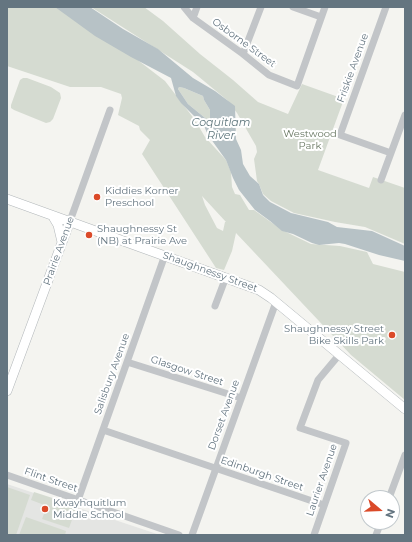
<!DOCTYPE html>
<style>
body{margin:0}
#map{position:relative;width:412px;height:542px;overflow:hidden;background:#f4f4f0;font-family:Montserrat,sans-serif}
canvas{display:block}
.frame{position:absolute;inset:0;border:8px solid #647580;pointer-events:none}
.north{position:absolute;left:360px;top:490px;width:40px;height:40px;box-sizing:border-box;background:#fff;border:1px solid #c1c8cc;border-radius:50%;rotate:109deg;font-size:11px;font-weight:700;line-height:16px;text-align:center;color:#647580}
.north::after{content:'';display:block;margin:auto;width:14px;height:18px;background:#db4a29;clip-path:polygon(50% 0,100% 100%,50% 72%,0 100%)}
</style>
<div id="map">
<canvas width="412" height="542"></canvas>
<div class="frame"></div>
<div class="north">N</div>
</div>
<script>
const c = document.querySelector('canvas').getContext('2d');
c.lineJoin = 'round';
function paint(path, color) {
  c.fillStyle = color;
  c.fill(path, 'evenodd');
}
function toPath(rows) {
  const path = new Path2D();
  for (const r of rows) {
    path.moveTo(r[0], r[1]);
    for (let i = 2; i < r.length; i += 2) path.lineTo(r[i], r[i + 1]);
  }
  return path;
}
function strokePath(path, color, width, dash) {
  c.strokeStyle = color;
  c.lineWidth = width;
  c.lineCap = dash ? 'butt' : 'round';
  c.setLineDash(dash || []);
  c.stroke(path);
}
function label(font, color, halo, rows, align = 'center') {
  c.font = font + ' Montserrat,sans-serif';
  c.lineWidth = 4;
  c.setLineDash([]);
  c.textBaseline = 'middle';
  c.strokeStyle = halo;
  c.fillStyle = color;
  for (const [text, x, y, turn = 0] of rows) {
    c.save();
    c.translate(x, y);
    c.rotate((+turn || 0) * Math.PI / 180);
    c.textAlign = isNaN(turn) ? turn : align;
    if (halo) c.strokeText(text, 0, 0);
    c.fillText(text, 0, 0);
    c.restore();
  }
}
const built = toPath([
 [7,484,160,535,7,535]
]);
const green = toPath([
 [7,7,59,7,122,48,165,81,195,120,205,137,226,160,231,172,232,187,235,194,240,195,249,210,254,210,282,230,311,244,340,246,367,252,373,264,405,272,405,400,351,355,236,233,232,251,224,270,216,268,142,154,150,140,140,130,139,126,118,115,122,98,121,94,101,87,70,87,7,66],
 [202,196,226,222,225,222,223,231,217,228,205,205],
 [91,7,144,7,163,21,200,54,233,80,258,102,288,114,302,84,344,99,318,170,369,188,373,177,405,188,405,244,365,227,335,222,294,213,271,201,263,194,259,184,257,181,254,159,257,152,256,146,237,113,227,100,193,72],
 [23,78,27,78,51,87,60,93,61,98,53,119,50,122,46,123,14,110,11,108,11,105,20,80],
 [179,87,184,88,203,96,204,100,210,110,210,122,188,104,178,89],
 [7,487,30,495,16,535,7,535],
 [34,492,77,506,69,528,42,519,47,506,31,500],
 [26,517,66,531,65,535,19,535]
]);
const water = toPath([
 [55,7,90,7,123,29,158,49,193,78,215,91,235,106,236,139,241,150,243,164,250,176,259,184,263,195,270,202,291,213,328,222,337,227,372,231,405,246,405,261,379,255,345,244,339,243,319,245,312,243,293,234,282,231,270,221,255,210,239,190,233,178,226,160,208,135,204,126,181,103,176,96,171,78,131,57,95,36],
 [179,87,184,88,203,96,204,100,210,110,210,122,188,104,178,89]
]);
const minor = toPath([
 [184,7,193,18,243,54,269,75,297,86,325,7],
 [293,7,321,17],
 [386,7,340,135,391,153],
 [193,18,197,7],
 [243,54,261,7],
 [381,180,405,115],
 [70,221,110,110],
 [215,306,226,277],
 [127,362,241,398],
 [103,430,324,505],
 [7,475,179,535],
 [389,498,405,455],
 [78,500,165,255],
 [192,535,276,302],
 [314,535,346,443,300,428,318,380,339,355],
 [376,535,381,522]
]);
const major = toPath([
 [7,199,259,290,271,298,405,409],
 [52,215,58,225,62,242],
 [7,391,70,221]
]);
const markers = [
 [97,197,4,"#db4a29"],
 [89,235,4,"#db4a29"],
 [392,335,4,"#db4a29"],
 [45,509,4,"#db4a29"]
];
const streetNames = [
 ["Osborne Street",244,43,36],
 ["Friskie Avenue",353,68,-70],
 ["Prairie Avenue",59,251,-70],
 ["Shaughnessy Street",210,272,20],
 ["Glasgow Street",187,371,18],
 ["Salisbury Avenue",112,374,-70],
 ["Dorset Avenue",224,415,-70],
 ["Edinburgh Street",262,474,19],
 ["Flint Street",51,480,19],
 ["Laurier Avenue",322,480,-71]
];
const parkNames = [
 ["Westwood",310,134],
 ["Park",310,146]
];
const poiNames = [
 ["Kiddies Korner",105,191],
 ["Preschool",105,203],
 ["Shaughnessy St",97,229],
 ["(NB) at Prairie Ave",97,241],
 ["Shaughnessy Street",384,329,"right"],
 ["Bike Skills Park",384,341,"right"],
 ["Kwayhquitlum",53,503],
 ["Middle School",53,515]
];
const waterNames = [
 ["Coquitlam",221,123],
 ["River",221,136]
];
paint(built, '#e4e5e3');
paint(green, '#d5dbd1');
paint(water, '#b7c2c6');
strokePath(major, '#b2b7ba', 10);
strokePath(minor, '#c2c5c8', 7);
strokePath(major, '#fff', 9);
for (const [x, y, r, color] of markers) {
  const dot = new Path2D();
  dot.arc(x, y, r, 0, 2 * Math.PI);
  c.fillStyle = color;
  c.fill(dot);
  strokePath(dot, '#fff', 1.5);
}
label('10px', '#647580', '#fff', streetNames);
label('10px', '#687762', '#fff', parkNames);
label('10px', '#647580', '#fff', poiNames, 'left');
label('italic 11px', '#5f777d', '#fff', waterNames);
</script>
